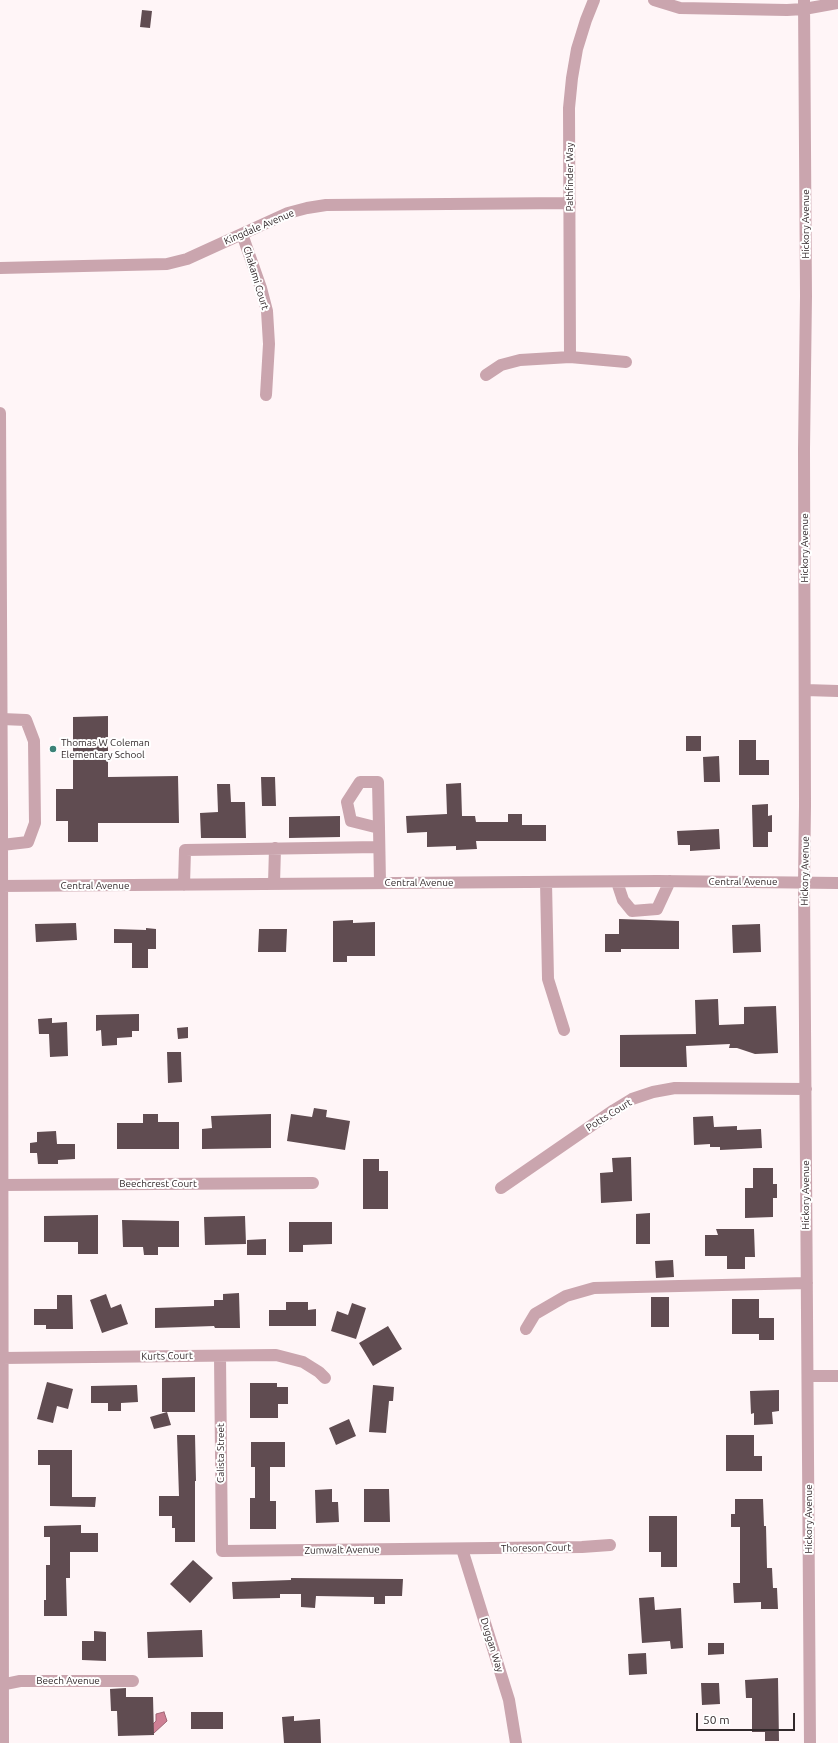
<!DOCTYPE html>
<style>
body{margin:0}
#map{position:relative;width:838px;height:1743px;overflow:hidden;background:#fff5f7;font-family:Ubuntu,sans-serif}
canvas{display:block}
.scale{position:absolute;left:696px;top:1713px;width:99px;height:18px;box-sizing:border-box;border:2px solid #32292b;border-top:0;padding-left:5px;font-size:12px;line-height:14px;white-space:nowrap;color:#32292b;-webkit-text-stroke:3px #fff;paint-order:stroke}
</style>
<div id="map">
<canvas width="838" height="1743"></canvas>
<div class="scale">50 m</div>
</div>
<script>
const c = document.querySelector('canvas').getContext('2d');
c.lineJoin = 'round';
function paint(path, color) {
  c.fillStyle = color;
  c.fill(path, 'evenodd');
}
function toPath(rows) {
  const path = new Path2D();
  for (const r of rows) {
    path.moveTo(r[0], r[1]);
    for (let i = 2; i < r.length; i += 2) path.lineTo(r[i], r[i + 1]);
  }
  return path;
}
function strokePath(path, color, width, dash) {
  c.strokeStyle = color;
  c.lineWidth = width;
  c.lineCap = dash ? 'butt' : 'round';
  c.setLineDash(dash || []);
  c.stroke(path);
}
function label(font, color, halo, rows, align = 'center') {
  c.font = font + ' Ubuntu,sans-serif';
  c.lineWidth = 4;
  c.setLineDash([]);
  c.textBaseline = 'middle';
  c.strokeStyle = halo;
  c.fillStyle = color;
  for (const [text, x, y, turn = 0] of rows) {
    c.save();
    c.translate(x, y);
    c.rotate((+turn || 0) * Math.PI / 180);
    c.textAlign = isNaN(turn) ? turn : align;
    if (halo) c.strokeText(text, 0, 0);
    c.fillText(text, 0, 0);
    c.restore();
  }
}
const water = toPath([
 [164,1712,167,1721,154,1733,152,1731,152,1725,156,1721,156,1714,164,1712]
]);
const building = toPath([
 [142,10,152,11,150,28,140,27],
 [108,716,108,777,178,776,179,823,98,823,98,842,68,842,68,821,56,821,56,789,73,789,73,717],
 [686,736,701,736,701,751,686,751],
 [739,740,756,740,756,760,769,760,769,775,739,775],
 [719,756,720,782,704,782,703,757],
 [261,777,275,777,276,806,262,806],
 [461,783,462,816,475,816,476,822,508,822,508,814,522,814,522,825,546,825,546,841,476,841,477,849,456,850,456,846,427,847,427,832,407,833,406,816,447,814,446,784],
 [217,784,230,784,231,802,245,802,246,838,201,838,200,813,218,812],
 [768,804,768,816,772,815,772,832,768,832,768,847,753,847,752,805],
 [340,816,340,837,289,838,289,817],
 [719,829,720,849,690,851,690,845,678,845,677,831],
 [619,919,679,921,679,949,621,949,621,952,605,952,605,934,619,934],
 [353,920,353,923,375,922,375,956,347,956,347,962,333,962,333,921],
 [76,923,77,940,36,942,35,924],
 [760,924,761,952,733,953,732,925],
 [146,928,156,929,156,949,148,949,148,968,132,968,132,943,114,943,114,929,146,930],
 [259,929,287,929,286,952,258,952],
 [718,999,719,1025,744,1024,744,1007,776,1006,778,1053,755,1054,737,1048,729,1048,730,1044,686,1046,687,1067,620,1067,620,1035,696,1034,695,1000],
 [139,1014,139,1031,132,1031,132,1037,117,1038,117,1045,102,1046,101,1030,96,1031,96,1015],
 [52,1018,52,1023,67,1022,68,1056,50,1057,49,1034,39,1034,38,1019],
 [188,1027,188,1038,178,1039,177,1028],
 [167,1052,181,1052,182,1082,168,1083],
 [314,1108,327,1110,326,1117,350,1121,345,1150,287,1141,291,1114,312,1117],
 [143,1114,158,1114,158,1122,179,1122,179,1149,117,1149,117,1123,143,1123],
 [271,1114,271,1148,202,1149,202,1129,212,1128,211,1116],
 [713,1116,714,1127,737,1126,737,1130,761,1129,762,1148,720,1150,720,1147,710,1147,710,1144,694,1145,693,1117],
 [56,1131,57,1144,75,1144,75,1159,58,1160,58,1164,38,1164,37,1153,30,1153,30,1143,37,1142,37,1132],
 [631,1157,632,1201,601,1203,600,1173,613,1172,612,1158],
 [363,1159,379,1159,379,1171,388,1171,388,1209,363,1209],
 [753,1168,773,1168,773,1184,777,1184,777,1198,773,1198,773,1217,745,1218,745,1188,753,1188],
 [650,1213,650,1244,636,1244,636,1214],
 [98,1215,98,1254,78,1254,78,1242,44,1242,44,1216],
 [245,1216,246,1244,205,1245,204,1217],
 [122,1220,179,1221,179,1247,158,1247,158,1255,144,1255,143,1247,123,1247],
 [289,1222,332,1222,332,1244,303,1245,303,1252,289,1252],
 [716,1229,754,1229,755,1257,745,1257,745,1269,727,1269,727,1256,705,1256,705,1235,718,1235],
 [266,1239,266,1255,247,1255,247,1240],
 [673,1260,674,1277,656,1278,655,1261],
 [239,1293,240,1328,215,1328,214,1326,155,1328,155,1308,214,1306,214,1300,223,1300,223,1294],
 [106,1294,111,1308,121,1304,128,1324,102,1333,90,1300],
 [57,1295,72,1295,73,1329,46,1329,46,1325,34,1325,34,1309,57,1309],
 [651,1297,669,1297,669,1327,651,1327],
 [732,1299,759,1299,759,1318,774,1318,774,1340,759,1340,759,1334,732,1334],
 [286,1302,308,1302,308,1310,316,1309,316,1326,269,1326,269,1310,286,1310],
 [352,1303,366,1308,356,1339,331,1331,337,1311,348,1315],
 [388,1326,402,1349,373,1366,359,1343],
 [195,1377,195,1412,162,1412,162,1378],
 [47,1382,73,1389,68,1409,57,1406,53,1423,37,1419],
 [250,1383,277,1383,277,1387,288,1387,288,1404,278,1404,278,1418,250,1418],
 [137,1385,138,1402,121,1403,121,1411,108,1411,108,1403,91,1403,91,1386],
 [373,1385,394,1387,393,1401,389,1401,386,1433,369,1432],
 [779,1390,779,1411,772,1412,773,1424,754,1425,754,1413,751,1414,750,1391],
 [167,1412,171,1425,154,1429,150,1417],
 [349,1419,356,1436,336,1445,329,1428],
 [177,1435,195,1435,196,1481,195,1481,195,1542,175,1542,175,1528,172,1528,172,1516,159,1516,159,1496,179,1496],
 [726,1435,754,1435,754,1456,762,1456,762,1471,726,1471],
 [251,1442,285,1442,285,1467,270,1467,270,1501,276,1501,276,1529,250,1529,250,1498,255,1498,255,1467,251,1467],
 [38,1450,72,1450,72,1497,96,1497,95,1507,50,1506,50,1465,38,1465],
 [332,1489,332,1502,338,1502,339,1522,316,1523,315,1490],
 [364,1489,389,1489,390,1522,364,1522],
 [735,1499,763,1499,764,1526,766,1526,767,1568,772,1568,773,1588,777,1588,778,1609,761,1609,761,1602,734,1603,733,1583,740,1583,740,1527,731,1527,731,1514,735,1514],
 [649,1516,677,1516,677,1567,661,1567,661,1552,649,1552],
 [81,1525,81,1533,98,1533,98,1552,70,1552,70,1578,66,1578,67,1616,44,1616,44,1600,46,1600,46,1565,50,1565,50,1537,44,1537,44,1526],
 [193,1560,213,1578,190,1603,170,1584],
 [291,1578,403,1579,402,1596,385,1596,385,1604,374,1604,374,1597,316,1596,315,1608,301,1607,301,1594,280,1594,280,1598,233,1599,232,1582,291,1580],
 [654,1597,655,1610,681,1608,683,1648,671,1649,670,1641,642,1643,639,1598],
 [202,1630,203,1657,148,1658,147,1632],
 [94,1631,106,1632,106,1661,82,1660,82,1641,94,1641],
 [708,1643,724,1643,724,1654,708,1655],
 [646,1653,647,1674,629,1675,628,1654],
 [778,1678,779,1741,765,1741,765,1732,752,1732,752,1698,746,1698,745,1680],
 [701,1683,719,1683,720,1704,702,1705],
 [126,1688,126,1697,153,1697,154,1735,118,1736,117,1711,111,1711,110,1689],
 [191,1712,223,1712,223,1729,191,1729],
 [294,1716,294,1721,320,1719,321,1743,284,1743,282,1717]
]);
const minor = toPath([
 [654,0,680,8,787,10,804,9,838,3],
 [804,0,806,296,804,449,805,806,804,883,810,1743],
 [242,234,261,288,267,311,269,344,266,395],
 [0,268,167,264,187,259,288,213,307,208,326,205,570,203],
 [570,357,569,108,572,78,577,49,586,20,594,0],
 [486,375,501,365,520,360,570,357,626,362],
 [0,413,2,813,3,1743],
 [805,690,838,691],
 [379,828,351,821,347,802,360,782,378,782,379,828,380,883],
 [2,845,28,842,35,823,34,741,26,720,2,719],
 [546,882,548,979,564,1030],
 [617,882,623,900,632,911,657,909,670,881],
 [274,884,275,848],
 [184,885,185,850,379,847],
 [0,886,658,881,838,883],
 [2,1185,313,1183],
 [501,1188,614,1110,632,1099,653,1092,675,1088,806,1089],
 [526,1329,535,1314,566,1296,594,1288,807,1283],
 [220,1356,222,1551,582,1547,610,1545],
 [2,1358,276,1355,303,1362,319,1372,325,1378],
 [808,1376,838,1376],
 [462,1549,509,1700,516,1743],
 [0,1685,20,1681,133,1681]
]);
const markers = [
 [53,749,4,"#3c8177"]
];
const streetNames = [
 ["Pathfinder Way",570,177,-90],
 ["Hickory Avenue",806,224,-90],
 ["Kingdale Avenue",259,227,-23],
 ["Chakami Court",256,278,73],
 ["Hickory Avenue",805,548,-90],
 ["Hickory Avenue",805,871,-89],
 ["Central Avenue",743,882],
 ["Central Avenue",419,883],
 ["Central Avenue",95,886],
 ["Potts Court",609,1115,-32],
 ["Beechcrest Court",158,1184],
 ["Hickory Avenue",806,1195,-90],
 ["Kurts Court",167,1356,-1],
 ["Calista Street",221,1453,-90],
 ["Hickory Avenue",809,1519,-90],
 ["Thoreson Court",536,1548,-1],
 ["Zumwalt Avenue",342,1550,-1],
 ["Duggan Way",492,1645,73],
 ["Beech Avenue",68,1681]
];
const poiNames = [
 ["Thomas W Coleman",61,743],
 ["Elementary School",61,755]
];
paint(water, '#ce7f94');
strokePath(water, '#9f6574', 1);
paint(building, '#604c51');
strokePath(minor, '#caa5ae', 12);
for (const [x, y, r, color] of markers) {
  const dot = new Path2D();
  dot.arc(x, y, r, 0, 2 * Math.PI);
  c.fillStyle = color;
  c.fill(dot);
  strokePath(dot, '#fff', 1.5);
}
label('10px', '#32292b', '#fff', streetNames);
label('10px', '#32292b', '#fff', poiNames, 'left');
</script>
